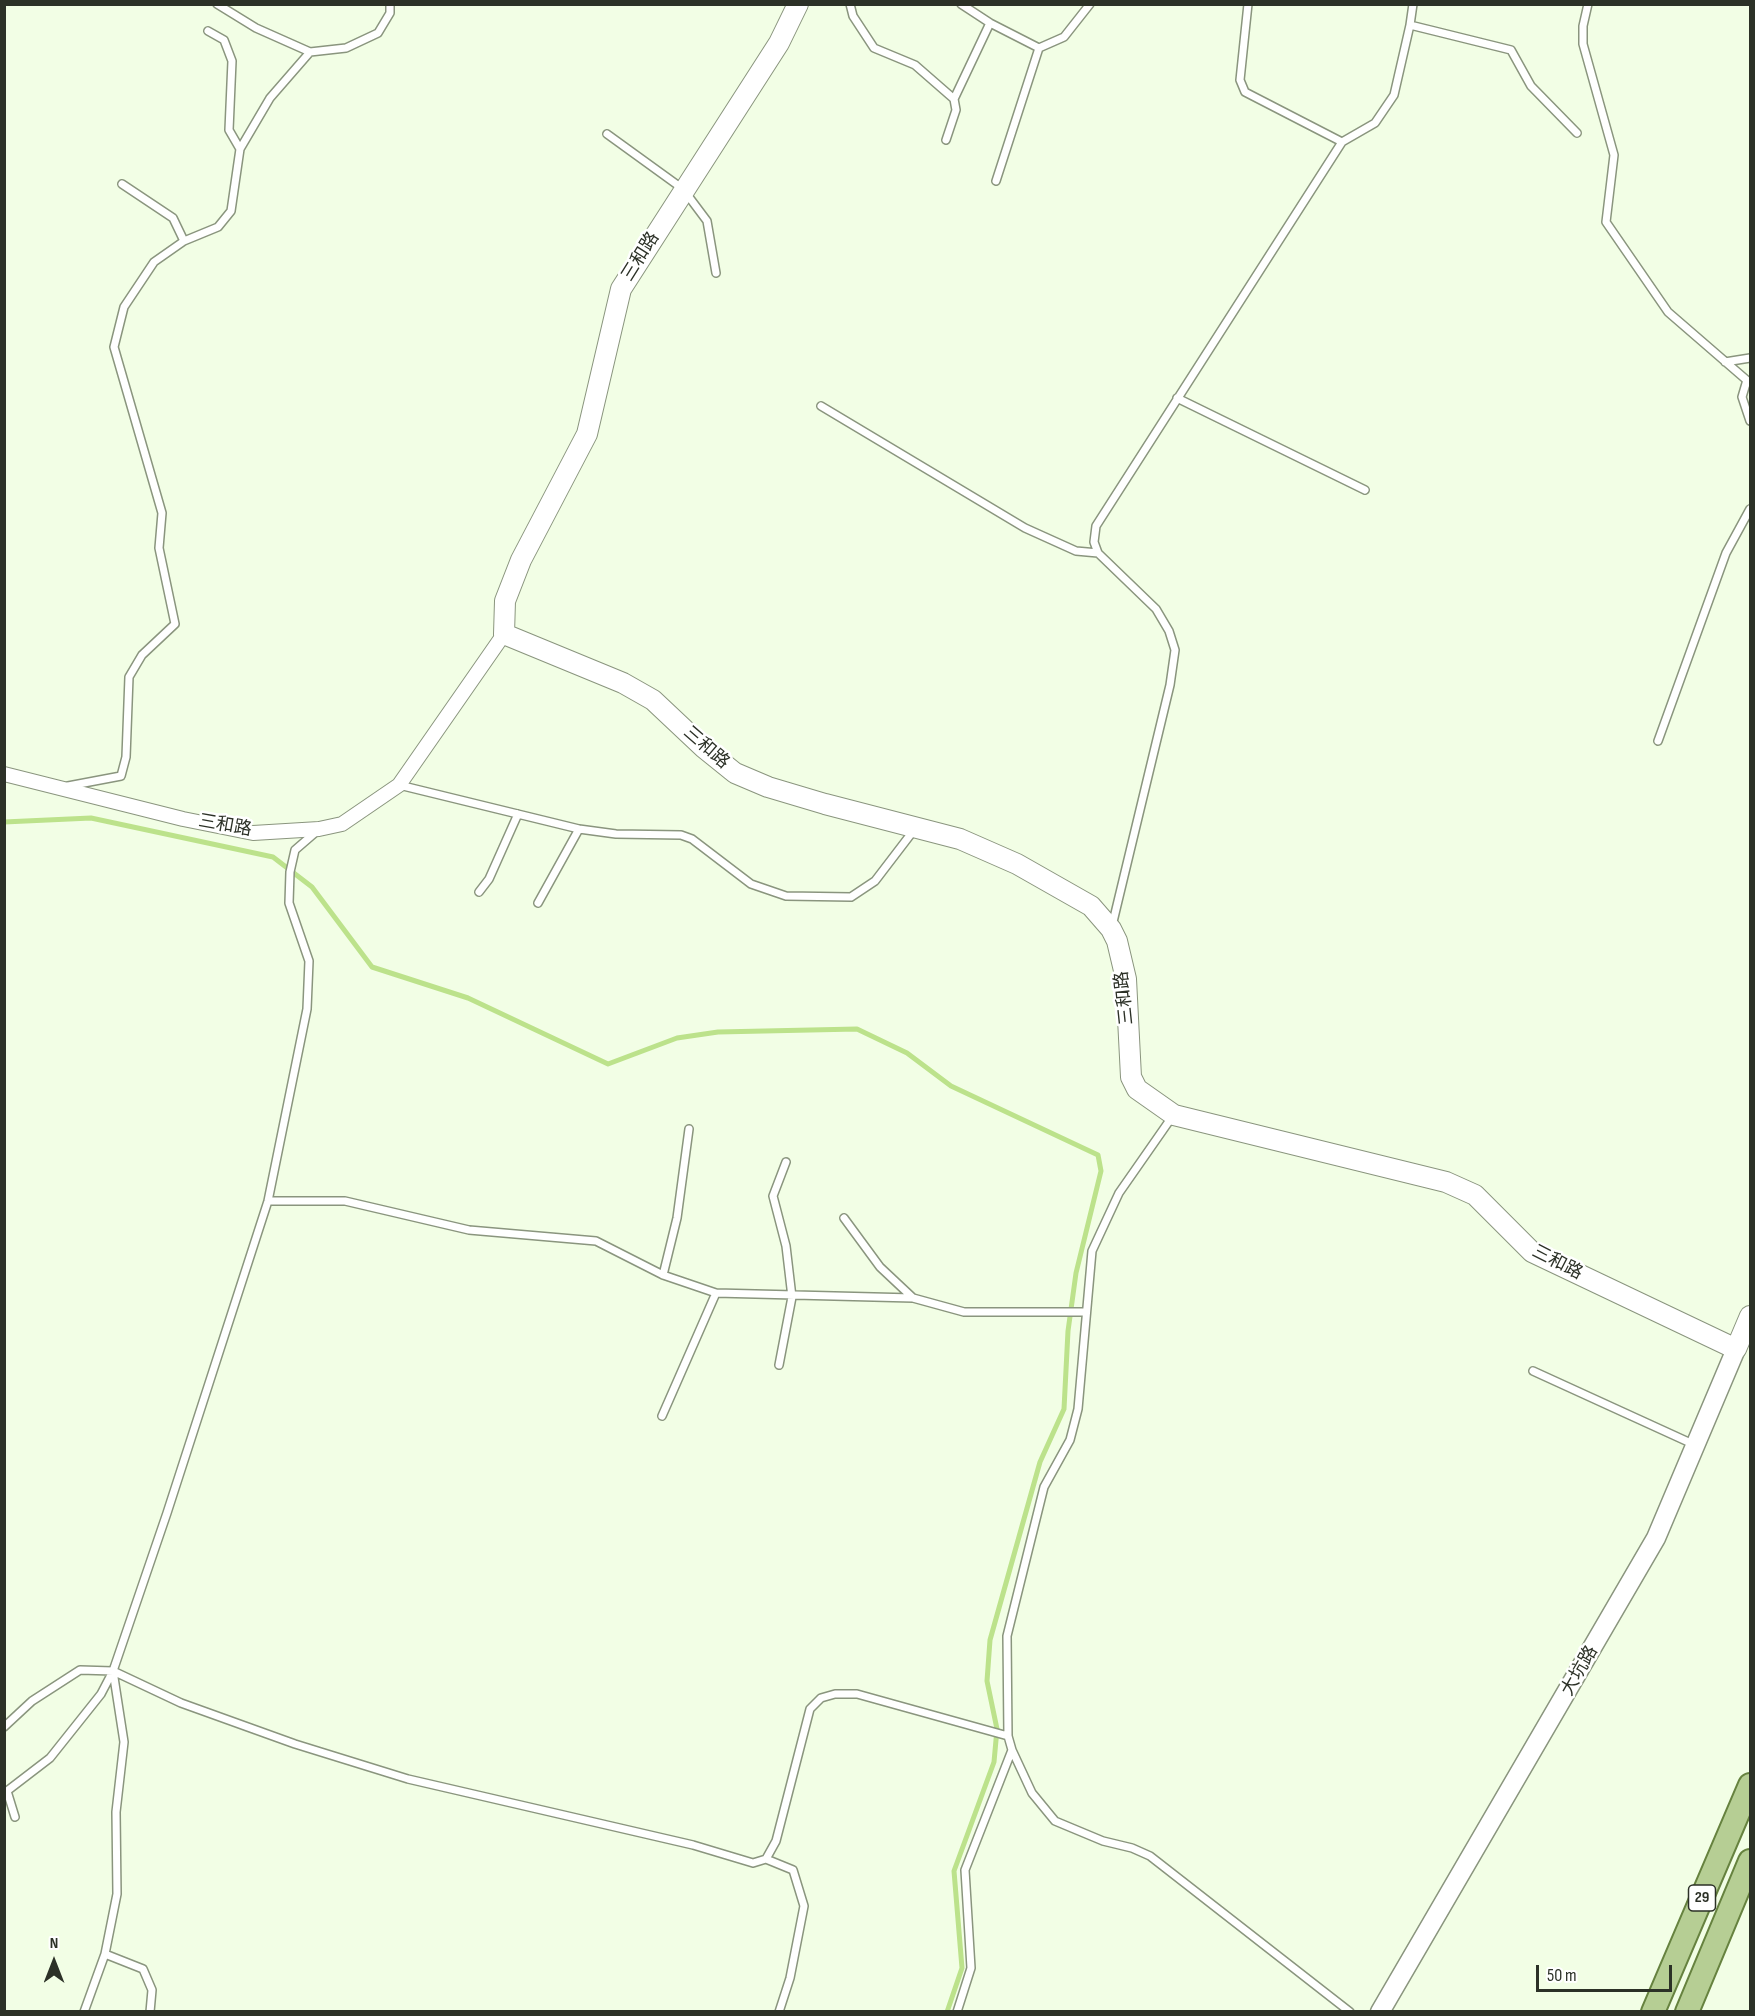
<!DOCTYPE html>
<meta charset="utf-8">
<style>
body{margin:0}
#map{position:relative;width:1755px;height:2016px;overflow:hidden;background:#f2fee5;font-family:"Sofia Sans Condensed",sans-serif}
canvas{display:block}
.frame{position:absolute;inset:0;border:6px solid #2c3127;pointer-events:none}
.north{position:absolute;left:24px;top:1932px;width:60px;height:60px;-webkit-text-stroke:4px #fff;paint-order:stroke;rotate:0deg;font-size:16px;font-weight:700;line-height:24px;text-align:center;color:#2c3127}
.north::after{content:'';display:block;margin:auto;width:21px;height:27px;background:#2c3127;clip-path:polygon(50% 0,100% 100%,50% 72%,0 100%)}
.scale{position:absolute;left:1536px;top:1965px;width:136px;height:27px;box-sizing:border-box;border:3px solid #2c3127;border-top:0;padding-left:8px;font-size:18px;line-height:21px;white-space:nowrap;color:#2c3127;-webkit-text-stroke:4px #fff;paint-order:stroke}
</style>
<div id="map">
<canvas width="1755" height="2016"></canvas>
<div class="frame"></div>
<div class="north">N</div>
<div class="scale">50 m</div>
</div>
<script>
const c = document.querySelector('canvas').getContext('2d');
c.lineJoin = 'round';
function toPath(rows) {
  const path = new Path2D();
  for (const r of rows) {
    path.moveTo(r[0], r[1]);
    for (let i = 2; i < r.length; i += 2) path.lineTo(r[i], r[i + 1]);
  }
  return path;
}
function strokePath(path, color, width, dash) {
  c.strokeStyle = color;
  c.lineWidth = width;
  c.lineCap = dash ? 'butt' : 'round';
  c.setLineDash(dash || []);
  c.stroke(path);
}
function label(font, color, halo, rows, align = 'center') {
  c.font = font + ' "Sofia Sans Condensed","Noto Sans TC",sans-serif';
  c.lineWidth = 5;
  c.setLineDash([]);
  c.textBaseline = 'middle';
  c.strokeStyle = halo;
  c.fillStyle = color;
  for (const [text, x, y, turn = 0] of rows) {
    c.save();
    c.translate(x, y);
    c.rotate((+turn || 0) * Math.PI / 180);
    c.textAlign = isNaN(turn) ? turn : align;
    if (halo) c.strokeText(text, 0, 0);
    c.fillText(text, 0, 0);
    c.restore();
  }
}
const stream = toPath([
 [4,822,91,818,273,857,312,887,372,967,468,998,608,1064,677,1038,718,1032,857,1029,907,1053,951,1086,1098,1155,1101,1171,1076,1273,1068,1331,1064,1409,1040,1462,990,1640,987,1681,997,1729,994,1762,954,1871,962,1968,947,2012]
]);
const service = toPath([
 [217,4,256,28,310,52,346,48,378,33,390,13,390,4],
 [850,4,853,16,874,48,915,65,954,99],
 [961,4,990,23,1039,48,1064,37,1090,4],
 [1248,4,1240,80,1245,92,1342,142],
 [1588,4,1583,26,1583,44,1614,155,1606,222,1668,312,1750,383],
 [1410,25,1413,4],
 [208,31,224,40,232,61,229,130,240,149],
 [607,134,683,189,707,221,716,273],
 [946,140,956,110,954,99,990,23],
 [996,181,1039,48],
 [122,184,173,218,184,241],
 [1725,362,1750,358],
 [1747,380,1742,397,1750,421],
 [1177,398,1365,490],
 [821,406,1025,528,1076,551,1098,553],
 [1658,741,1726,553,1750,509],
 [399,785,579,829,616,834,681,835,692,839,751,884,786,896,851,897,875,881,914,830],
 [68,786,121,776,126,757,129,677,142,655,175,624,159,548,162,513,114,347,124,307,154,262,184,241,218,227,231,211,240,149,270,98,310,52],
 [479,892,489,879,518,814],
 [538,903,579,829],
 [1112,926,1170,685,1175,650,1169,631,1156,609,1098,553,1094,542,1096,526,1342,142,1375,123,1394,95,1410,25,1511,50,1531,86,1577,133],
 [1172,1117,1119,1193,1092,1251,1078,1409,1070,1440,1044,1487,1007,1636,1008,1736,1012,1750,1032,1793,1055,1821,1103,1841,1132,1848,1150,1856,1350,2012],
 [268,1201,345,1201,469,1230,596,1241,663,1275,716,1293,913,1298,964,1312,1085,1312],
 [844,1218,880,1267,913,1298],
 [663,1275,677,1218,689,1129],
 [779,1365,792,1297,786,1246,773,1196,786,1162],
 [1533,1371,1695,1445],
 [662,1416,716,1293],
 [113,1671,124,1742,116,1812,117,1894,105,1954,143,1969,152,1990,150,2012],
 [4,1727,32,1701,80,1670,113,1671,181,1703,295,1744,408,1779,693,1845,753,1863,766,1859,776,1841,810,1709,821,1698,835,1694,857,1694,1008,1736],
 [15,1817,7,1791,50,1758,101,1694,113,1671,167,1513,268,1201,307,1009,309,961,289,903,290,872,295,850,317,831],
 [766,1859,793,1870,804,1906,790,1978,779,2012],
 [84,2012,105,1954],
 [957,2012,971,1968,965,1870,1012,1750]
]);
const minor = toPath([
 [4,774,183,819,253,833,319,829,342,824,399,785,504,634]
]);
const tertiary = toPath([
 [1380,2012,1656,1538,1736,1349]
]);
const secondary = toPath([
 [798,4,779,43,621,289,587,434,521,560,505,601,504,634,623,683,653,700,704,748,735,773,768,787,825,804,960,839,1017,864,1091,906,1111,929,1117,941,1126,979,1131,1077,1137,1089,1174,1115,1446,1182,1475,1195,1532,1252,1736,1349,1750,1316]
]);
const primary = toPath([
 [1653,2012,1750,1785],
 [1687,2012,1750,1861]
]);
const shields = [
 [1702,1898,27]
];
const shieldNames = [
 ["29",1702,1898]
];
const streetNames = [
 ["三和路",641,257,-58],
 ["三和路",706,748,41],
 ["三和路",225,826,10],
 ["三和路",1125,998,-96],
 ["三和路",1557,1263,27],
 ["大坑路",1580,1671,-60]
];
strokePath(stream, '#bce28b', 5);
strokePath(service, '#8a957e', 10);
strokePath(minor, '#8a957e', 16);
strokePath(tertiary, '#8a957e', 21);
strokePath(secondary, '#8a957e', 22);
strokePath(primary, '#66823f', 26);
strokePath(service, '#fff', 7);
strokePath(minor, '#fff', 14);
strokePath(tertiary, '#fff', 18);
strokePath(secondary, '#fff', 20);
strokePath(primary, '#b6ce94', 22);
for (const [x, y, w] of shields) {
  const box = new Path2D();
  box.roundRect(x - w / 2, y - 13, w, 26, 4.5);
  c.fillStyle = '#fff';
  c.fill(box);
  strokePath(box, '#2c3127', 1.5);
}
label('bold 16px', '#2c3127', null, shieldNames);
label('18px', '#2c3127', '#fff', streetNames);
</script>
